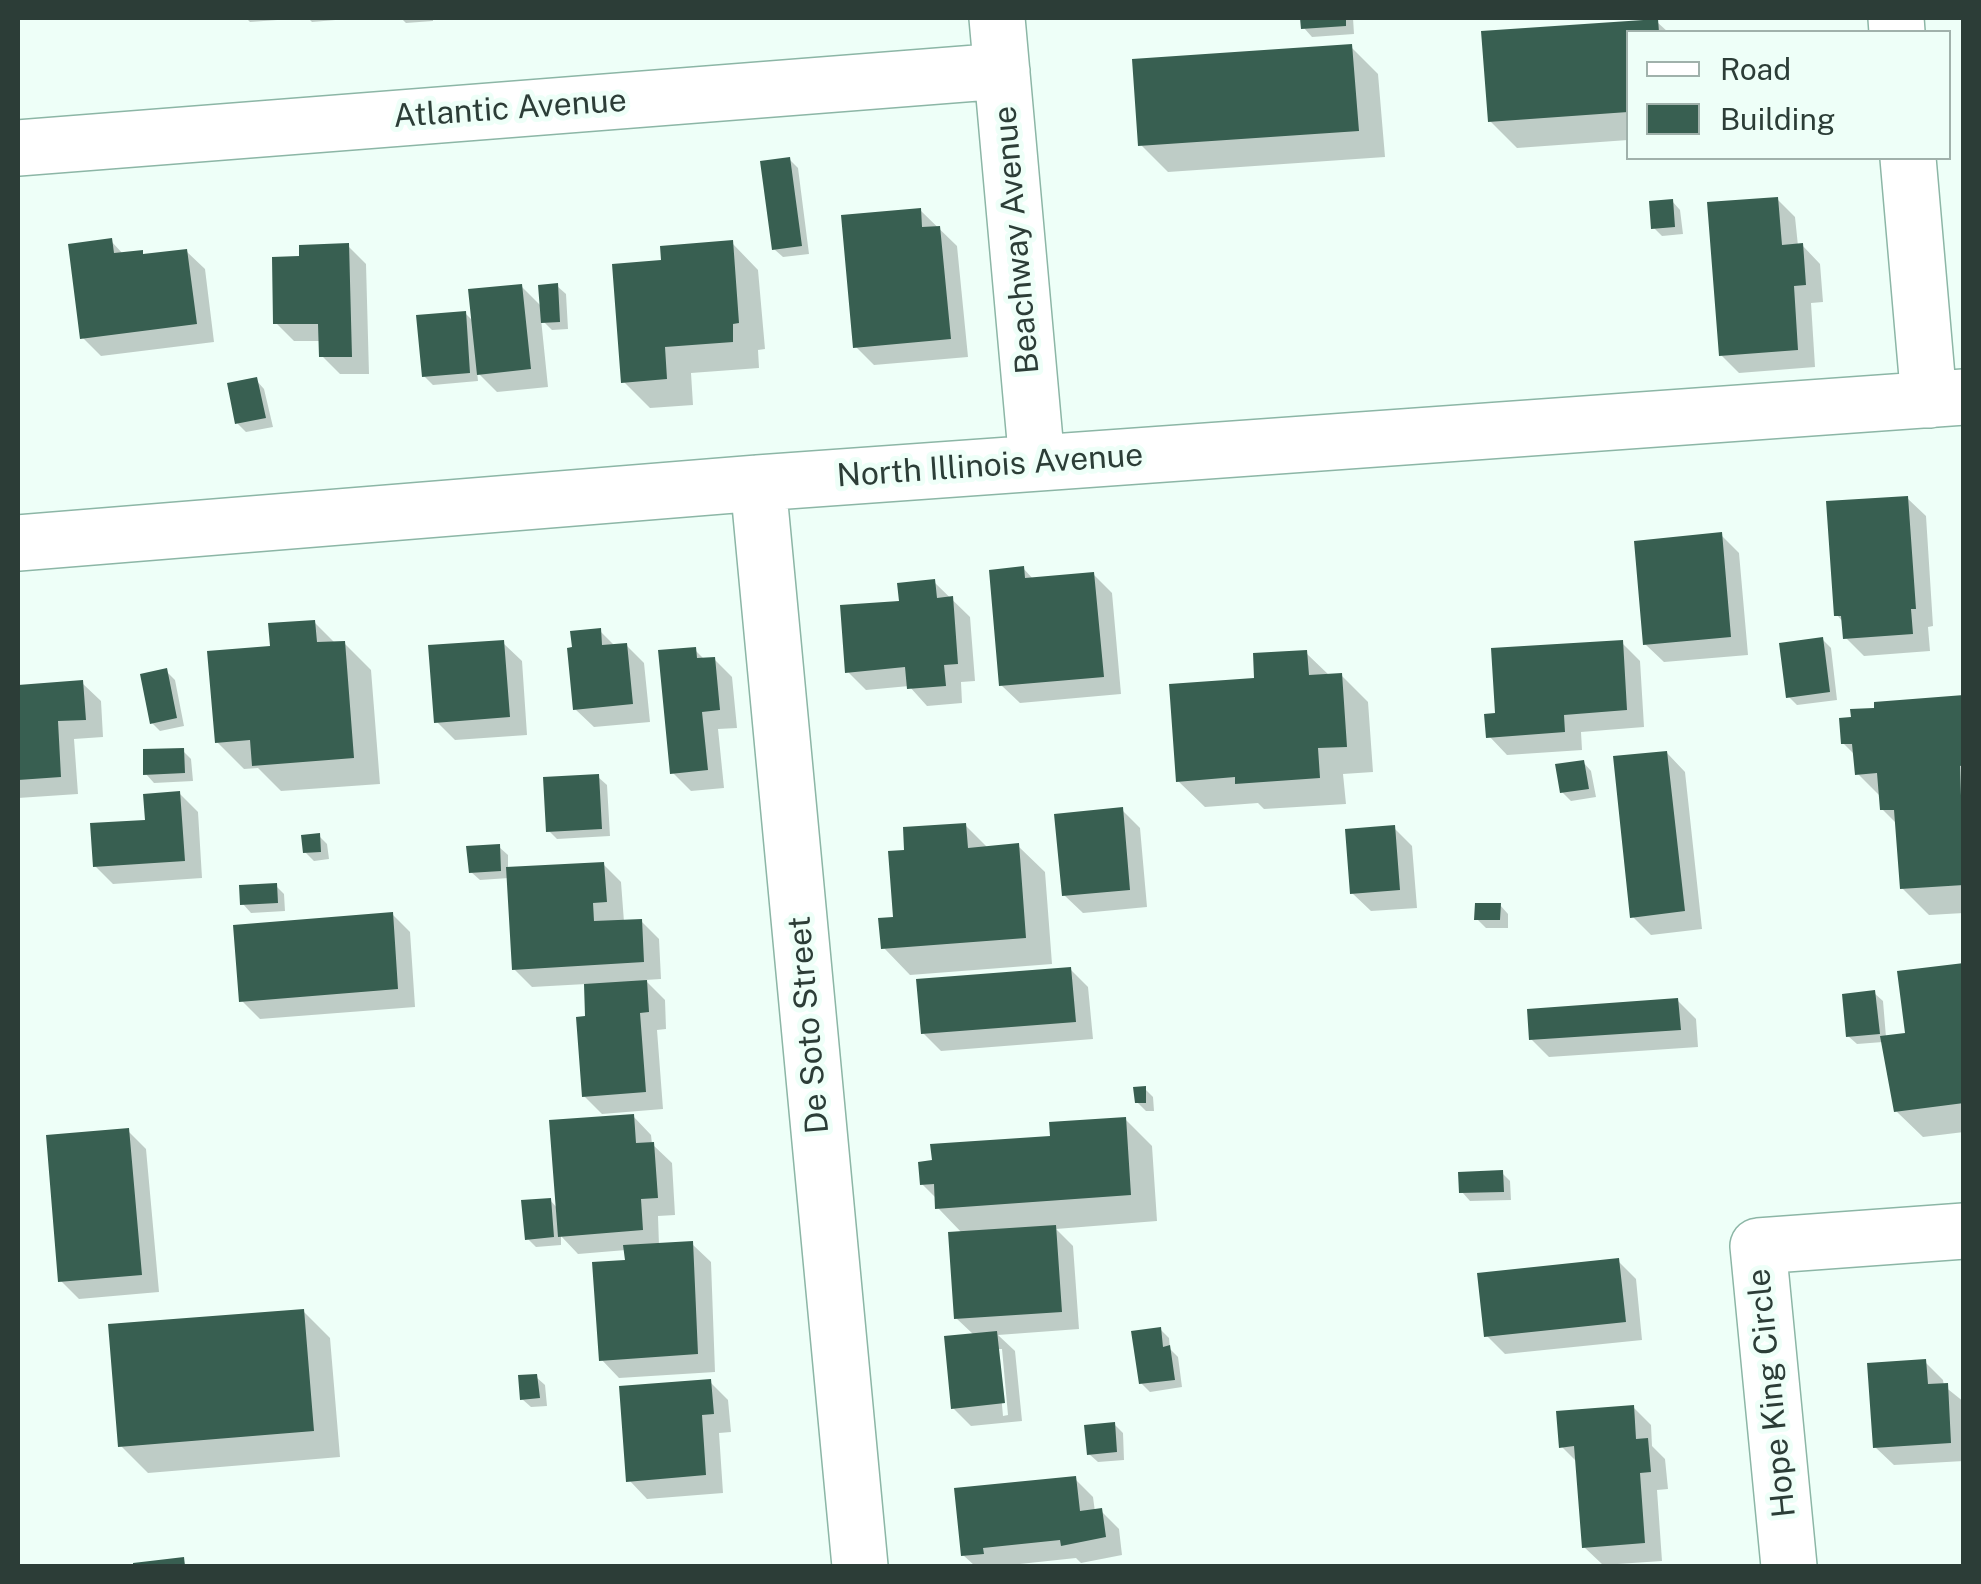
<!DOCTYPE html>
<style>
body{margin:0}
#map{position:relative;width:1981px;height:1584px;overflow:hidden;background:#eefff8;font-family:"Public Sans",sans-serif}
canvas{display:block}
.frame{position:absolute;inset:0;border:20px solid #2c3d37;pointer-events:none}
.legend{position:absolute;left:1626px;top:30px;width:325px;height:130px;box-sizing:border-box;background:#eefff8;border:2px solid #a0b1ab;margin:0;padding:12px 18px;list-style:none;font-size:30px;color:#2c3d37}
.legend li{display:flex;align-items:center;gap:20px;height:50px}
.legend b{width:50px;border:2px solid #a0b1ab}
</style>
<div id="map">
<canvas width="1981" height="1584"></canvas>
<div class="frame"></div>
<ul class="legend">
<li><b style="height:12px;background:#fff"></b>Road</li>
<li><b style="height:28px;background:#385f51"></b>Building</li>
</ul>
</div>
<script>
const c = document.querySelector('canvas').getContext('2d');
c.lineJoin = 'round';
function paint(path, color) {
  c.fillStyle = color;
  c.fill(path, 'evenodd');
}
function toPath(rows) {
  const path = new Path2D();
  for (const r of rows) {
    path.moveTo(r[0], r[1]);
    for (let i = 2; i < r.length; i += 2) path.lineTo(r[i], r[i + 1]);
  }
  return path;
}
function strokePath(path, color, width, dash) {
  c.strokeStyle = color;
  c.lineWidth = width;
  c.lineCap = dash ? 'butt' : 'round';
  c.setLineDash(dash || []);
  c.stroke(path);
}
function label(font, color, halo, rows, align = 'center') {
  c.font = font + ' "Public Sans",sans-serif';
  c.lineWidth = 10;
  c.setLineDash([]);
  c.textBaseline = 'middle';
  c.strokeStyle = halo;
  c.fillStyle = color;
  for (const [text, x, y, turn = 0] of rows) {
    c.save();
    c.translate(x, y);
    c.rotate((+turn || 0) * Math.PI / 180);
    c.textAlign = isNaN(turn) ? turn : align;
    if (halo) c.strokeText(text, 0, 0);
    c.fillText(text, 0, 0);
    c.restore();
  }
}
const shadow = toPath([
 [224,18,291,18,291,19,250,22,246,18,226,20],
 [308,18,359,18,312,22],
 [401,18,433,18,433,21,406,23],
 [1138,18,1206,18,1140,19],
 [1303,18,1353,18,1354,34,1312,37,1304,28],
 [1657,22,1668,32,1628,32,1628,140,1517,148,1490,121,1483,34],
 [1351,47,1378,74,1385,157,1168,172,1141,145],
 [790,160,798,168,809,254,783,257,774,249],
 [1777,199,1795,217,1798,246,1802,245,1820,264,1823,302,1811,303,1815,367,1739,373,1721,355],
 [1672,201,1680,210,1683,234,1662,236,1654,228],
 [920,210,957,246,968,357,874,365,856,347],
 [111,241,124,255,142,253,146,256,186,251,205,269,214,342,101,356,83,338],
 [732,243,758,270,765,349,758,350,759,368,691,373,693,405,650,408,623,381,664,262],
 [348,246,366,264,369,374,340,374,322,356,321,341,294,341,276,323,301,258],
 [521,286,542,307,557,286,566,294,568,329,552,330,541,319,548,387,497,392,477,372,478,381,433,385,424,376,465,313,474,322],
 [256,380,264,389,273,427,246,432,237,423],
 [1907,498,1926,516,1933,626,1928,627,1930,651,1864,656,1846,638,1844,623,1837,615],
 [1721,535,1739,553,1748,655,1664,662,1645,644],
 [1023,568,1034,580,1093,574,1112,593,1121,694,1020,703,1001,685],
 [934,582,970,617,975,681,961,682,962,703,927,706,909,686,866,690,848,672,902,603],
 [314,622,336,644,344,643,371,670,380,784,281,791,258,768,244,769,217,742,273,649],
 [600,631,615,646,626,645,644,663,650,722,594,727,575,709],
 [1823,640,1831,648,1837,700,1797,705,1788,696],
 [503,643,522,661,527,735,455,740,437,722],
 [1622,643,1640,661,1644,727,1581,732,1582,750,1507,755,1489,736,1497,716],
 [695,650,705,660,714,659,732,677,737,728,718,729,724,788,691,791,673,773],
 [1306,653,1330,676,1341,675,1368,702,1373,772,1343,774,1346,804,1264,809,1258,803,1205,807,1178,781,1257,680],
 [166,671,175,680,184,726,160,731,152,723],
 [82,683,101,701,103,737,74,739,78,794,18,798,18,688],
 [1964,698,1964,913,1929,915,1902,888,1898,825,1882,809,1881,797,1858,774,1856,756,1843,743],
 [183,751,191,759,193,781,154,783,146,774],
 [1667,753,1685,772,1702,929,1651,935,1633,917],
 [1583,762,1591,771,1596,797,1571,801,1562,792],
 [598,777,607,785,610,836,557,839,549,831],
 [180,794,198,812,202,878,113,884,95,866],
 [1122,810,1140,828,1147,907,1083,913,1064,895],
 [965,825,988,848,1018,846,1045,872,1052,964,910,975,884,948,895,919,906,852],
 [1394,828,1412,846,1417,908,1371,911,1352,893],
 [319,836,327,844,329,859,314,861,305,852],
 [499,847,508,855,508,869,603,864,621,882,624,922,641,921,659,939,661,979,645,980,665,1000,666,1029,657,1030,663,1109,602,1114,584,1096,588,1018,586,984,532,987,514,969,509,878,480,880,471,872],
 [276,886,284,894,285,911,251,913,243,904],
 [1500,905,1508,914,1508,928,1486,928,1477,919],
 [392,914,410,932,415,1007,260,1019,241,1000],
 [1964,966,1964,1132,1923,1137,1896,1111,1883,1042,1857,1044,1848,1036,1874,993,1883,1001,1886,1037,1907,1036],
 [1070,969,1088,987,1093,1039,941,1051,923,1033],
 [1678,1001,1696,1019,1698,1047,1549,1057,1531,1039],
 [1145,1089,1153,1097,1154,1111,1146,1111,1137,1102],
 [633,1116,651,1135,652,1144,672,1163,675,1215,658,1216,659,1246,692,1244,711,1262,715,1372,619,1378,601,1359,627,1262,626,1250,578,1254,561,1236,561,1245,536,1247,527,1238,550,1200,558,1209],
 [1125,1119,1152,1146,1157,1221,1056,1229,1073,1246,1079,1329,998,1335,1015,1351,1022,1421,971,1426,953,1408,974,1335,956,1318,963,1234,938,1208,937,1199,922,1184,1053,1139],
 [997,1349,1002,1349,1008,1415,1003,1416],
 [128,1131,146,1149,159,1292,79,1299,61,1281],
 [1502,1173,1510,1181,1511,1200,1470,1201,1462,1192],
 [1618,1261,1636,1279,1642,1340,1505,1354,1487,1336],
 [303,1311,330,1338,340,1457,148,1473,121,1446],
 [1160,1329,1169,1338,1170,1349,1178,1357,1182,1387,1150,1392,1141,1383],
 [1925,1362,1943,1380,1944,1386,1964,1402,1964,1461,1894,1465,1875,1447],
 [536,1377,545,1385,547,1406,531,1407,522,1399],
 [710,1382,728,1400,731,1432,719,1433,723,1493,647,1499,629,1480],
 [1633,1407,1651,1425,1652,1446,1665,1459,1668,1489,1657,1490,1662,1561,1603,1565,1584,1547,1578,1463,1561,1446],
 [1114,1424,1123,1433,1124,1460,1098,1462,1089,1454],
 [1075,1479,1093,1497,1095,1512,1101,1511,1119,1529,1122,1555,1081,1563,1076,1558,1001,1566,975,1566,963,1555]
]);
const building = toPath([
 [1300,18,1346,18,1346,26,1301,29],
 [1658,19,1659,32,1628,32,1628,112,1488,122,1481,31],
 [1352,44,1359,131,1138,146,1132,59],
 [790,157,802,246,772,250,760,161],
 [1778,197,1782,245,1803,243,1806,285,1794,286,1798,350,1719,356,1707,202],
 [1673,199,1675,227,1651,229,1649,201],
 [921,208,922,227,940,226,951,339,853,348,841,215],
 [112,238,114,253,143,250,143,254,187,249,197,324,80,339,68,244],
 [733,240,739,323,733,324,733,342,665,347,667,379,621,383,612,264,661,260,660,246],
 [349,243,352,357,319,357,318,324,273,324,272,257,299,256,299,245],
 [558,283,560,322,541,323,538,285],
 [522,284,531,369,477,375,468,289],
 [466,311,470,373,422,377,416,315],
 [257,377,266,418,235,424,227,383],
 [1908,496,1916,609,1911,609,1913,634,1843,639,1841,616,1834,616,1826,501],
 [1722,532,1731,637,1643,645,1634,541],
 [1024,566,1025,578,1094,572,1104,677,999,686,989,570],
 [935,579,937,598,953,596,958,664,944,665,946,686,907,689,905,667,845,673,840,605,899,601,897,583],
 [315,620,317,642,345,641,354,758,252,766,250,740,215,743,207,651,270,646,268,623],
 [601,628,602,645,627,643,633,704,573,710,567,648,572,647,570,631],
 [1823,637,1830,692,1786,698,1779,643],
 [504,640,510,717,434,723,428,645],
 [1623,640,1627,710,1564,715,1565,732,1486,738,1484,714,1495,713,1491,648],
 [696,647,697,658,715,657,720,710,702,712,708,770,670,774,658,650],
 [1307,650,1309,675,1342,673,1347,747,1318,748,1320,778,1235,784,1235,777,1176,782,1169,684,1254,678,1253,653],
 [167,668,177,718,150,724,140,674],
 [83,680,86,720,58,721,61,777,18,780,18,685],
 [1964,695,1964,765,1960,766,1964,885,1900,889,1894,810,1880,810,1877,773,1855,775,1852,744,1841,744,1839,718,1851,717,1850,709,1874,708,1874,702],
 [184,748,185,773,143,775,143,749],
 [1667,751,1685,911,1630,918,1613,756],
 [1584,760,1589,789,1560,793,1555,764],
 [599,774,602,829,546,832,543,777],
 [180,791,185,861,93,867,90,823,145,820,143,794],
 [1123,807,1130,890,1062,896,1054,814],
 [966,823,968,848,1019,843,1026,938,881,949,878,918,893,917,888,851,904,850,903,827],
 [1395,825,1400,890,1350,894,1345,829],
 [320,833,321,852,303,853,301,835],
 [500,844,501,871,469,873,466,846],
 [604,862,607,902,593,903,594,921,642,919,644,962,512,970,506,867],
 [277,883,278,903,240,905,239,885],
 [1475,903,1501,903,1500,920,1474,920],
 [393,912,398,989,239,1002,233,925],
 [1964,963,1964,1103,1894,1112,1880,1036,1905,1033,1897,971],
 [1071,967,1076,1022,921,1034,916,979],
 [647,980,649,1012,640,1013,646,1092,582,1097,576,1017,585,1016,584,984],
 [1875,990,1880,1034,1846,1037,1842,994],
 [1678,998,1681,1030,1529,1040,1527,1009],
 [1146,1086,1146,1103,1135,1103,1133,1087],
 [634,1114,636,1143,654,1142,658,1198,641,1199,643,1230,558,1237,549,1120],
 [1126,1117,1131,1195,935,1209,934,1184,920,1185,918,1162,932,1160,930,1144,1050,1136,1049,1122],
 [129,1128,142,1275,58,1282,46,1135],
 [1503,1170,1504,1192,1459,1193,1458,1172],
 [551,1198,554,1237,525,1240,521,1200],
 [1056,1225,1062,1312,954,1319,948,1232],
 [693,1241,698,1354,599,1361,592,1262,625,1260,623,1245],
 [1619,1258,1626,1322,1484,1337,1477,1273],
 [304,1309,314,1431,118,1447,108,1324],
 [1161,1327,1163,1347,1170,1345,1175,1380,1139,1384,1131,1331],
 [997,1331,1005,1403,951,1409,944,1336],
 [1926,1359,1928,1384,1948,1383,1951,1443,1873,1448,1867,1363],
 [537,1374,540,1398,520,1400,518,1375],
 [711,1379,714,1414,702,1415,706,1475,626,1482,619,1386],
 [1634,1405,1636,1439,1648,1438,1651,1472,1640,1473,1645,1543,1582,1548,1574,1446,1559,1448,1556,1411],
 [1115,1422,1117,1452,1087,1455,1084,1425],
 [1076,1476,1080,1511,1102,1508,1106,1537,1061,1546,1060,1540,983,1548,984,1554,961,1556,954,1488],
 [184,1557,185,1566,133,1566,133,1563]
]);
const street = toPath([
 [997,18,1037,463],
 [1896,18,1897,32],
 [18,148,1002,71],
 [1908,158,1929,400],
 [758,483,860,1566],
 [18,543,758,483,1964,397],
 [1789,1566,1758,1246,1964,1231]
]);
const streetNames = [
 ["Atlantic Avenue",510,109,-4],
 ["Beachway Avenue",1017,240,-95],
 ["North Illinois Avenue",990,466,-4],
 ["De Soto Street",809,1025,-95],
 ["Hope King Circle",1772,1393,-96]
];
paint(shadow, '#0003');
paint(building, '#385f51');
strokePath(street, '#8cb6a6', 58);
strokePath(street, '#fff', 55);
label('32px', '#2c3d37', '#eefff8', streetNames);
</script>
